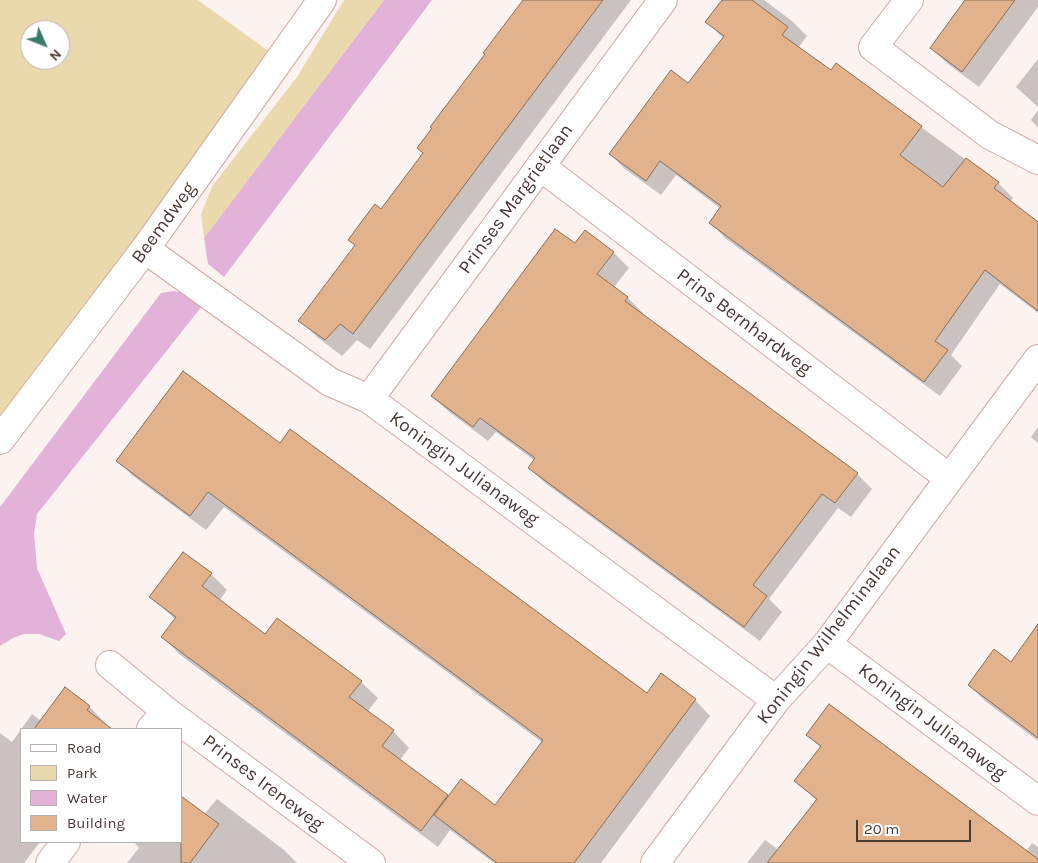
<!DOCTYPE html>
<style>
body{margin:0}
#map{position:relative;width:1038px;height:863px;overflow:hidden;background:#fcf3f1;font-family:Karla,sans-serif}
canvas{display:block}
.legend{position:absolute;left:20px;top:728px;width:162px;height:115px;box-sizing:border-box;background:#fff;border:1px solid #b6b0ae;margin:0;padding:6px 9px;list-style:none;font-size:15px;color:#493935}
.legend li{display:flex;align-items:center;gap:10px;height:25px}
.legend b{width:25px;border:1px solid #b6b0ae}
.north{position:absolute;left:20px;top:20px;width:50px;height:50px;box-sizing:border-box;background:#fff;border:1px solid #b6b0ae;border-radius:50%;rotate:134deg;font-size:14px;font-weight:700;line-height:20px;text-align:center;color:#493935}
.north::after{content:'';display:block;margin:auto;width:18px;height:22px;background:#3b7b6a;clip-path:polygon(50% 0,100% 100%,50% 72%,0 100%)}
.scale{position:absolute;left:856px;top:820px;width:115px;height:22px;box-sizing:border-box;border:2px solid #493935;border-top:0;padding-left:6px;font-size:15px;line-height:18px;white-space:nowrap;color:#493935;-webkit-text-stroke:4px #fff;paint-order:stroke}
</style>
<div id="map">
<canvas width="1038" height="863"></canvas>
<ul class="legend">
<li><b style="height:6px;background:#fff"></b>Road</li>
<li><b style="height:14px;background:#ebd9ae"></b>Park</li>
<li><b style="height:14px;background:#e3b2d9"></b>Water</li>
<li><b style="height:14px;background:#e2b28c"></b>Building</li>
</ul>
<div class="north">N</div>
<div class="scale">20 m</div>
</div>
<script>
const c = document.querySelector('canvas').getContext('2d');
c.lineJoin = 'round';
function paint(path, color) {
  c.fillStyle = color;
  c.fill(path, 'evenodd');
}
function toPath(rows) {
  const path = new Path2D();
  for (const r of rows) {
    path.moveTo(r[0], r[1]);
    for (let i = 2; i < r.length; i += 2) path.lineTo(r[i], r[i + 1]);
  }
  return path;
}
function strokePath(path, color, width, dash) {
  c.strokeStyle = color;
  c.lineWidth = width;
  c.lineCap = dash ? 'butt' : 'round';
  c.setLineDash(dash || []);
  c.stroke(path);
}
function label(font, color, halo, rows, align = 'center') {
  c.font = font + ' Karla,sans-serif';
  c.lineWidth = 5;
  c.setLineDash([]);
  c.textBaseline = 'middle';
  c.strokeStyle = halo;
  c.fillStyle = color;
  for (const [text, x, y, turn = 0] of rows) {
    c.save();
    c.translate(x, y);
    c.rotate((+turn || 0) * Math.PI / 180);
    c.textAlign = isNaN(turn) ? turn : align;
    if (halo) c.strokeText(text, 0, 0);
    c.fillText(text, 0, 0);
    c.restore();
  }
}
const green = toPath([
 [0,0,198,0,271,53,209,140,0,422],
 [30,30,60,30,60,60,30,60],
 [344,0,384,0,204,238,201,214,213,185,297,77]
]);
const water = toPath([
 [384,0,432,0,224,277,208,264,204,238],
 [174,291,189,294,203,305,37,514,34,533,37,568,66,634,59,641,39,634,24,634,13,638,0,646,0,507,161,293]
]);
const shadow = toPath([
 [526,0,631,0,370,349,357,340,342,356,317,337,300,320,356,246,350,240,381,211,405,181],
 [723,0,764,0,792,21,807,36,798,48,831,71,836,65,969,162,998,183,1013,198,1010,202,1038,223,1038,313,1000,284,951,355,962,366,940,396,725,238,710,222,721,209,676,175,661,195,625,169,610,154,688,85,724,39,707,22],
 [966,0,1038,0,1038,7,979,87,948,64,931,48],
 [1038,59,1038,107,1016,87],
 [1038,110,1038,128,1031,120],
 [585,232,614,253,629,268,614,287,627,297,643,313,641,315,857,474,872,489,851,517,838,508,769,599,782,612,760,641,545,483,530,468,535,461,496,432,488,441,448,411,432,396],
 [1038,427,1038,443,1031,437],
 [280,445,647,695,662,675,695,700,710,716,601,863,494,863,450,830,438,847,179,654,163,637,176,620,151,597,211,574,227,590,219,601,265,636,277,620,361,682,378,698,367,712,393,731,409,748,400,760,449,797,496,807,543,743,224,507,206,530,133,476,118,461],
 [1038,627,1038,741,985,701,969,685,1011,663],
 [89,706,105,723,104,725,108,729,21,729,21,842,40,842,24,863,0,863,0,733,12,742,32,714,41,721],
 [807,735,1026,852,1032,843,1038,847,1038,863,747,863,765,840,779,850,817,801,796,781,821,748],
 [217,799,284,850,297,863,127,863,139,848,135,843,136,842,181,842]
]);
const building = toPath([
 [523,0,603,0,353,334,340,324,325,340,298,321,355,245,348,240,362,221,375,204,381,209,423,153,417,148,432,128,430,127,485,54,483,53,523,0],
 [722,0,752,0,788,27,782,35,831,70,836,63,922,126,900,155,943,187,966,158,999,182,994,188,1038,222,1038,311,985,270,935,341,948,350,924,382,709,223,721,206,660,161,646,181,609,154,671,70,688,83,724,36,705,22,722,0],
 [965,0,1015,0,962,72,930,48,965,0],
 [555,229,575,243,585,230,614,252,597,274,628,297,625,301,858,473,835,503,822,494,753,585,767,596,744,627,528,468,535,458,480,418,473,427,431,396,555,229],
 [183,371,280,443,290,429,647,693,661,673,696,699,574,863,497,863,434,815,461,779,495,805,543,740,208,492,190,516,116,461,183,371],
 [183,552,212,573,202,586,265,634,277,618,362,681,349,697,394,730,382,746,448,795,421,831,161,637,176,617,149,597,183,552],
 [1038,624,1038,738,968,685,994,649,1011,662,1038,624],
 [65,687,90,706,87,710,112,729,34,729,65,687],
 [829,704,1038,859,1038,863,767,863,817,799,794,781,821,746,806,735,829,704],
 [181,796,219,824,190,863,181,863,181,796]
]);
const street = toPath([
 [909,0,873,47,990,135,1038,160],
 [540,166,949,478],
 [145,249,330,382,369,399,776,700],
 [369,399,663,0],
 [0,440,145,249,322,0],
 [827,644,1038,801],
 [110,665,166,711,371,863],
 [151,729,166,711],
 [50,863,66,842],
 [655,863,776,700,827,644,1038,359]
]);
const streetNames = [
 ["Prinses Margrietlaan",516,199,-54],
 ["Beemdweg",164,223,-54],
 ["Prins Bernhardweg",744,322,37],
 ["Koningin Julianaweg",464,469,36],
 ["Koningin Wilhelminalaan",829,635,-52],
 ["Koningin Julianaweg",932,722,37],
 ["Prinses Ireneweg",263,783,37]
];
paint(green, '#ebd9ae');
paint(water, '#e3b2d9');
paint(shadow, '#0003');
paint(building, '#e2b28c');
strokePath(building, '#886d57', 1);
strokePath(street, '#d0a9a2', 30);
strokePath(street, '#fff', 28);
label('19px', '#493935', '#fff', streetNames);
</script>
